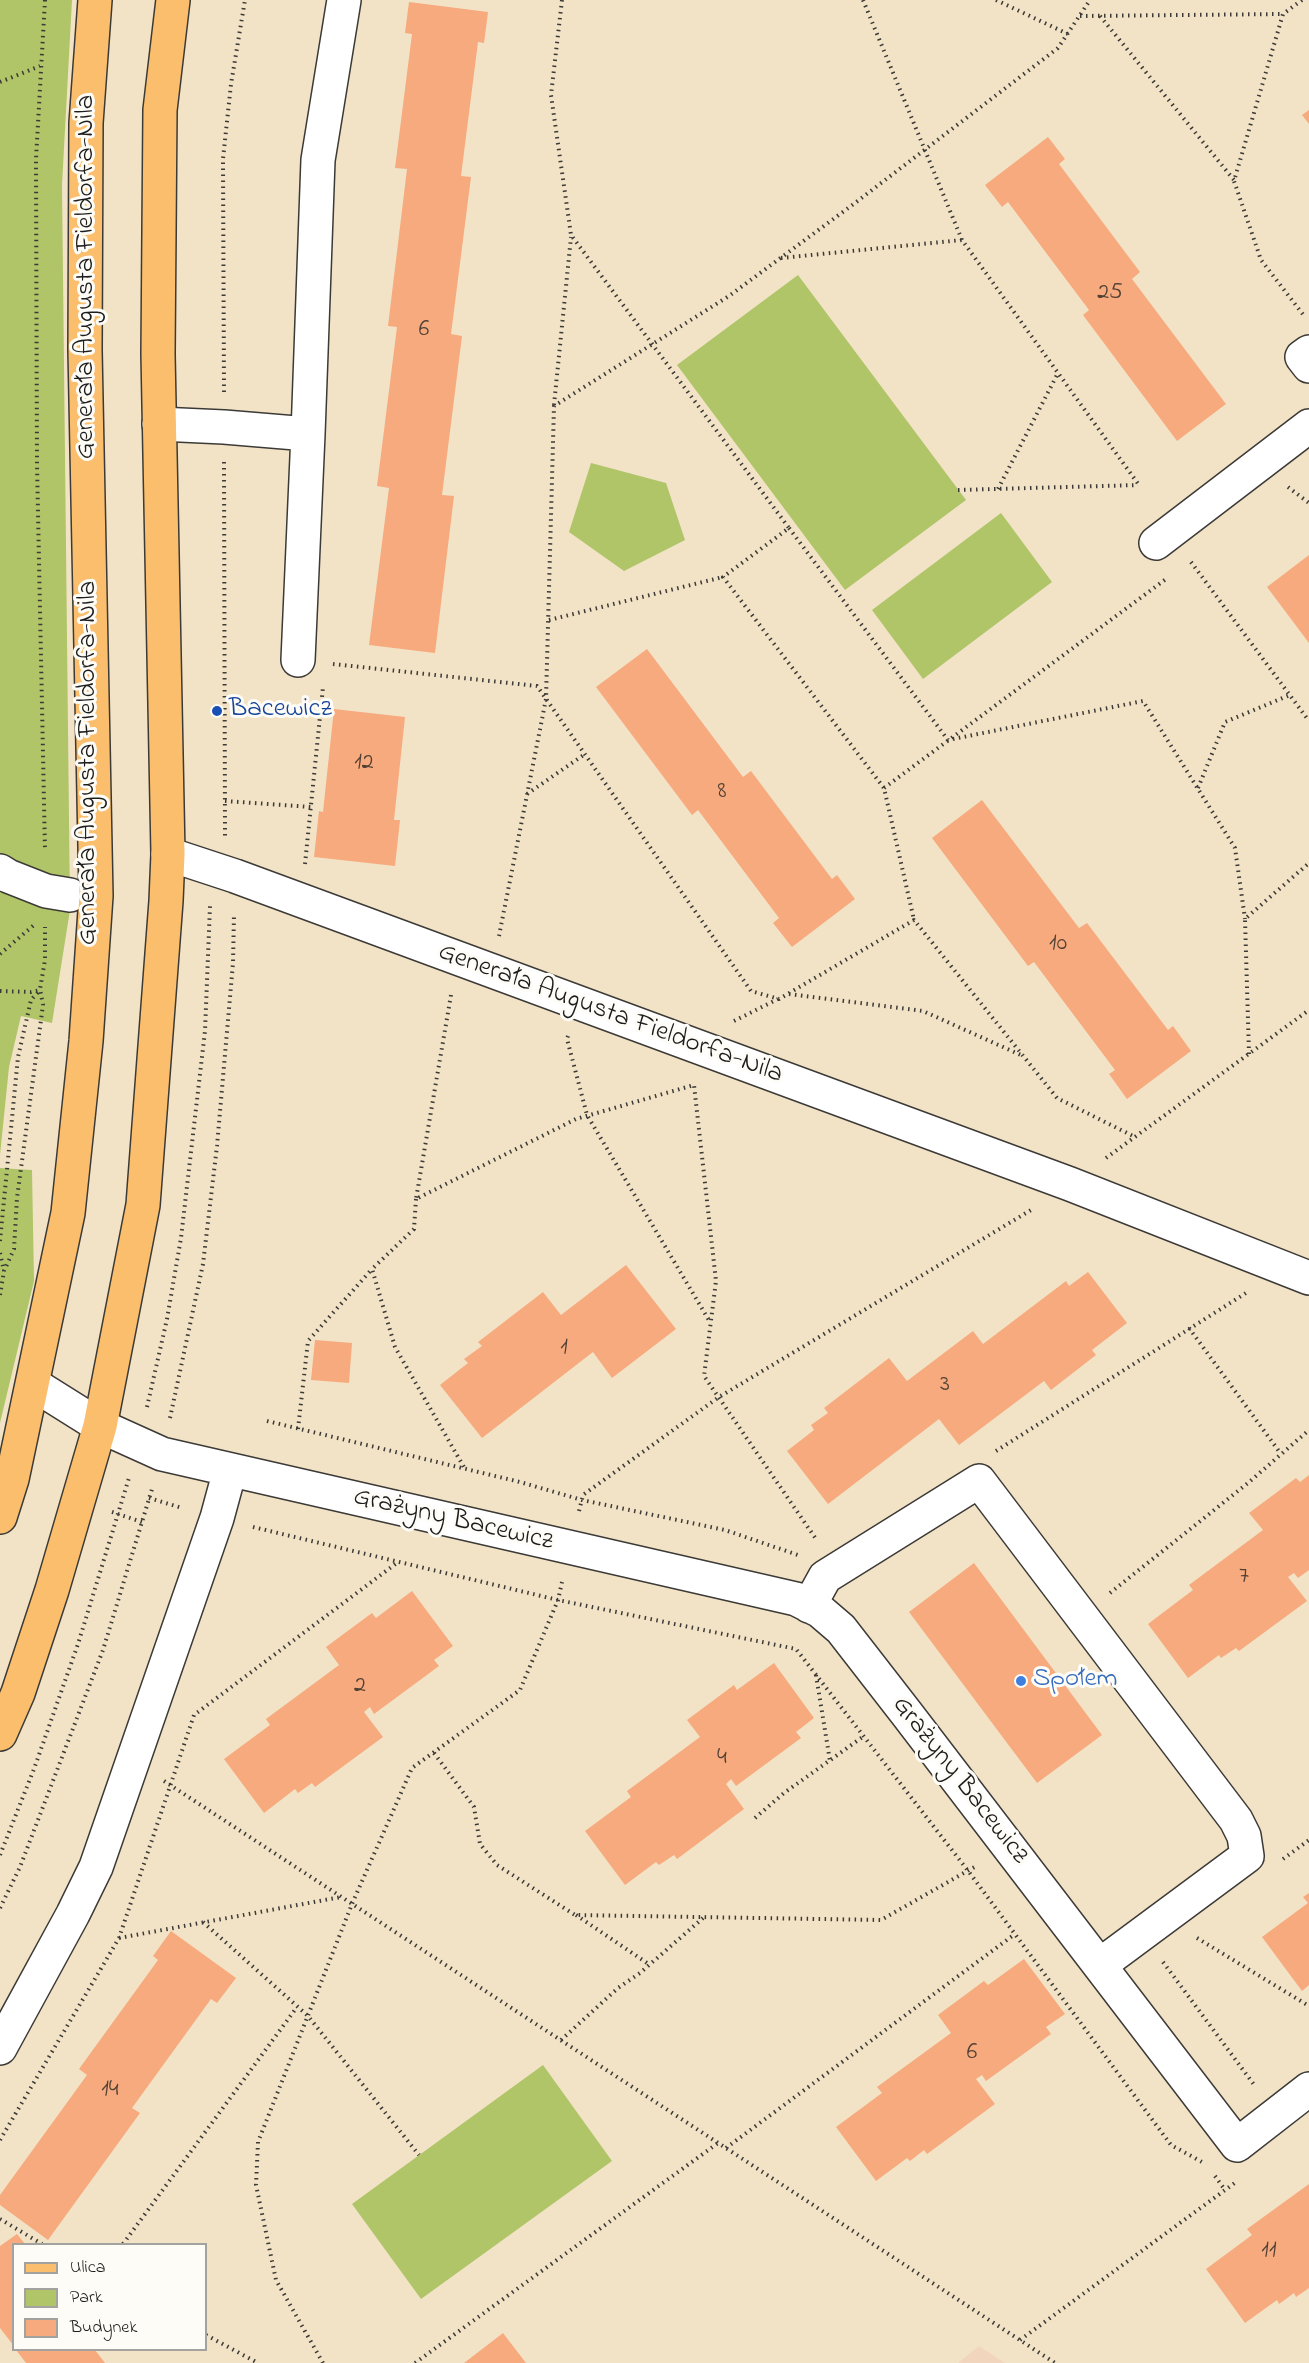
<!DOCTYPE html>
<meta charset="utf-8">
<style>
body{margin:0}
#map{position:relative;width:1309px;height:2363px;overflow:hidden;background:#f2e3c7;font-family:"Indie Flower",sans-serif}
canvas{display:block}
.legend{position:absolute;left:12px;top:2243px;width:195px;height:108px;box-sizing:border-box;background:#fdfcf7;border:2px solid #a3a29f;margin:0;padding:8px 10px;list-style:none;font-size:18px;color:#1c1c1c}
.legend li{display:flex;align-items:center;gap:12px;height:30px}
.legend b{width:30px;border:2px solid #a3a29f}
</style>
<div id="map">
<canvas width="1309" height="2363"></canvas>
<ul class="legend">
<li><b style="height:8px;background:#fabe6d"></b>Ulica</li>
<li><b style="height:16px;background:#b0c468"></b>Park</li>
<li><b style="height:16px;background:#f6aa7d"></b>Budynek</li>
</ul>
</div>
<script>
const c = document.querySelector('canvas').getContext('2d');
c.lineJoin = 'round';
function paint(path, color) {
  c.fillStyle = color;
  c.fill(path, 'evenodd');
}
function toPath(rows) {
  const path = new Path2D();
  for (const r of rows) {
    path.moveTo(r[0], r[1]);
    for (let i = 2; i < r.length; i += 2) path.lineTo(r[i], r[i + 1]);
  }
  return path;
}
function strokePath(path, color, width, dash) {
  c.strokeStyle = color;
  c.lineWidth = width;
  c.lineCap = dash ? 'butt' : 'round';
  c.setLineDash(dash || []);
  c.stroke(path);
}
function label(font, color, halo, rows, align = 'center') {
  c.font = font + ' "Indie Flower",sans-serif';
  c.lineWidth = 6;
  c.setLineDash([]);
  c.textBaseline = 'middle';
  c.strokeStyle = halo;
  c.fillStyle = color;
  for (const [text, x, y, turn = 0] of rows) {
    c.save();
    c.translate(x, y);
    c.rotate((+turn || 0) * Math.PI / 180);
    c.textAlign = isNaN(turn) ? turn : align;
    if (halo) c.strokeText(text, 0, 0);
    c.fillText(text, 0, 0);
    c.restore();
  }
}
const built = toPath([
 [979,2346,1005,2363,958,2363]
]);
const green = toPath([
 [0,0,72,0,62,185,70,910,52,1023,21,1016,9,1067,0,1155],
 [798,275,966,500,845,590,677,365],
 [591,463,666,483,685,540,624,571,569,532],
 [1001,513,1052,582,923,679,872,610],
 [0,1168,32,1170,34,1281,0,1423],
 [543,2065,612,2161,421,2299,352,2204]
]);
const building = toPath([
 [409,2,488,12,484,43,478,42,461,176,471,177,451,334,462,336,442,495,454,496,435,653,369,645,389,488,377,486,397,327,388,326,407,169,395,168,412,34,405,33],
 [1309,110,1309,124,1302,115],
 [1048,137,1065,159,1059,164,1140,272,1132,279,1226,404,1177,441,1083,315,1089,310,1008,202,1002,207,985,185],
 [1309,555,1309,643,1267,587],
 [647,649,743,777,751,771,832,879,837,875,855,899,792,947,773,923,779,918,698,810,692,815,596,687],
 [334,709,405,717,394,820,400,820,395,866,314,857,319,811,323,812],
 [982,800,1079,928,1087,923,1168,1030,1173,1026,1191,1051,1127,1099,1109,1074,1115,1070,1034,962,1028,966,932,838],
 [626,1265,676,1329,612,1378,593,1352,482,1438,440,1385,468,1363,464,1359,482,1346,478,1342,543,1292,561,1315],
 [1088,1272,1127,1323,1092,1350,1096,1355,1051,1390,1044,1381,959,1445,939,1419,828,1504,787,1451,814,1430,811,1425,828,1413,824,1408,889,1358,907,1381,973,1331,983,1344,1066,1281,1069,1286],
 [315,1340,352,1343,349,1383,311,1380],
 [1309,1475,1309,1570,1298,1578,1294,1573,1288,1577,1307,1601,1239,1651,1236,1648,1221,1658,1219,1655,1188,1678,1148,1624,1193,1590,1189,1585,1263,1530,1249,1513,1296,1478,1300,1482],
 [974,1563,1102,1735,1037,1783,909,1612],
 [412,1591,453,1646,434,1660,439,1666,374,1714,370,1707,364,1712,383,1737,315,1787,312,1783,298,1793,295,1789,264,1813,224,1759,270,1725,266,1719,339,1665,326,1647,372,1613,376,1618],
 [774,1663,814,1718,796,1732,801,1738,736,1786,731,1779,726,1784,744,1809,677,1859,674,1855,659,1865,656,1862,625,1885,585,1831,631,1797,627,1791,700,1737,687,1720,734,1685,737,1690],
 [1309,1893,1309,1985,1302,1991,1262,1937,1308,1903,1303,1897],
 [171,1931,236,1978,217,2003,211,1999,132,2108,140,2113,48,2240,0,2205,0,2195,87,2075,79,2069,158,1960,153,1956],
 [1024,1959,1065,2014,1046,2027,1051,2034,986,2081,982,2075,976,2079,995,2104,927,2154,924,2150,910,2161,907,2158,876,2181,836,2127,882,2093,877,2087,951,2033,938,2015,984,1981,988,1985],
 [1309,2184,1309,2288,1296,2297,1294,2293,1279,2304,1277,2300,1245,2323,1206,2269,1252,2235,1247,2229],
 [17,2234,25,2244,14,2244,14,2346,0,2328,0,2246],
 [503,2333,526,2363,464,2363],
 [16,2350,95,2350,105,2363,26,2363]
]);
const path = toPath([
 [45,0,36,159,37,464,45,851],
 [562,0,551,95,571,235,789,528,723,577,884,788,914,920],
 [863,0,962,240,1139,485],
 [996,0,1068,34],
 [1302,0,1283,14,1234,181,1261,260,1305,317],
 [1080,16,1283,14],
 [1100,16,1234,180],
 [0,82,40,66],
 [781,258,962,240],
 [224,392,223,159,231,84,245,0],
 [554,405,571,237],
 [224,462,225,836],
 [1288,487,1309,503],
 [998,489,1058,373],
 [958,490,1138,485],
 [789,528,948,740,1143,701,1235,848,1245,919],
 [1191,562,1309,721],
 [549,620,723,577],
 [333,664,537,686,751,991,779,999,914,920,1057,1098,1135,1137],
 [884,788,1166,579],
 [1198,788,1225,722,1290,695],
 [527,794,585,754],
 [225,801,311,807],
 [305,864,323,687],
 [499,936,546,699,554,406,729,296,855,203,1058,48,1090,0],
 [0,954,34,925],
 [0,991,31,992,40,990],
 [789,994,923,1011,1023,1056],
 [451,995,416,1199,576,1119,694,1085,716,1281,704,1376,816,1539],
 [734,1021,778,999],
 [568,1036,567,1039,587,1115,710,1322],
 [1249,1054,1245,919,1309,863],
 [1106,1158,1309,1010],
 [416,1199,414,1229,372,1269,395,1347,465,1469],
 [0,1241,18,1057,31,1000,40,990],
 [0,1253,4,1271],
 [0,1295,4,1271,14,1249,17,1198,43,1005,40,989,45,960,45,927],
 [1189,1328,1281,1454],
 [147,1407,167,1319,181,1238,205,1031,210,906],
 [170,1418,203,1264,217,1146,233,963,234,914],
 [267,1421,520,1482,582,1500,725,1530,798,1555],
 [298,1429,308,1341,372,1269],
 [996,1451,1246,1293],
 [149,1498,182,1508],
 [579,1511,583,1495,719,1397,1031,1210],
 [112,1512,142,1522],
 [253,1527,558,1600,796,1649,969,1872,1171,2145,1202,2162],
 [1110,1593,1248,1483,1309,1430],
 [816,1675,830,1761],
 [434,1753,474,1807,480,1844,497,1865,575,1915,881,1920,978,1865],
 [164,1781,1055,2363],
 [755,1818,784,1793,864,1736],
 [0,1855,34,1769,78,1644,129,1478],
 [1283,1859,1309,1840],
 [0,1908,20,1867,103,1650,152,1489],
 [576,1915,650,1965],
 [203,1922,308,2016,419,2155],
 [119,1938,341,1897],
 [1197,1938,1309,2006],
 [1163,1962,1255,2086],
 [561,2040,618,1988,640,1973,703,1918],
 [0,2140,119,1938,194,1715,398,1562],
 [726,2148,1015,1934],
 [1215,2176,1225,2190],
 [0,2219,42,2244],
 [123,2244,297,2007],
 [206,2335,258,2363],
 [1020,2340,1236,2182],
 [323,2363,276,2280,256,2185,258,2142,352,1904,412,1768,520,1690,558,1600,562,1582],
 [415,2363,718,2143]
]);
const minor = toPath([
 [1309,352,1302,357,1309,366],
 [159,424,224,427,308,434,318,160,344,0],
 [1156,543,1309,426],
 [298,660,308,434],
 [168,854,235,876,1070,1184,1309,1278],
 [0,871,8,876,46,891,70,895],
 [33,1384,100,1426,162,1454,796,1599,820,1611,841,1629,907,1714,1237,2145,1309,2089],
 [809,1606,825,1577,979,1481,1236,1820,1244,1836,1247,1856,1100,1965],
 [0,2048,73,1914,96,1867,217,1518,230,1470]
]);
const major = toPath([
 [0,1517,12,1479,68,1213,86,1041,96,896,85,350,86,123,95,0],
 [0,1734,18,1693,52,1590,100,1426,143,1205,166,901,168,854,158,354,160,110,173,0]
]);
const markers = [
 [217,711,6,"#1a4fb4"],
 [1021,1681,6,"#3f7fe0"]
];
const numberNames = [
 ["25",1110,294],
 ["6",424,331],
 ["12",364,764],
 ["8",722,793],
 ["10",1058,945],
 ["1",564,1349],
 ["3",945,1386],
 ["7",1244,1578],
 ["2",360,1687],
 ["4",722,1759],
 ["6",972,2054],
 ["14",110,2091],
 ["11",1269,2252]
];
const streetNames = [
 ["Generała Augusta Fieldorfa-Nila",88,277,-90],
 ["Generała Augusta Fieldorfa-Nila",90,763,-90],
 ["Generała Augusta Fieldorfa-Nila",610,1015,20],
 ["Grażyny Bacewicz",453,1521,13],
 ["Grażyny Bacewicz",959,1781,52]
];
const transitNames = [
 ["Bacewicz",229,711]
];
const shopNames = [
 ["Społem",1033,1681]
];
paint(built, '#f1d5bd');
paint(green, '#b0c468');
paint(building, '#f6aa7d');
strokePath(minor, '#3c3a36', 36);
strokePath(major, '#3c3a36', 36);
strokePath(path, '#3c3a36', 4, [1.5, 4.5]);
strokePath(minor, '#fff', 33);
strokePath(major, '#fabe6d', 33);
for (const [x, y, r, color] of markers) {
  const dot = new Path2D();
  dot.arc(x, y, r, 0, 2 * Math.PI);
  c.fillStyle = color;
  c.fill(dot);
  strokePath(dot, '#fdfcf7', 2);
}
label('24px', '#524034', null, numberNames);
label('27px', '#1c1c1c', '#fdfcf7', streetNames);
label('27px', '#164399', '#fdfcf7', transitNames, 'left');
label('27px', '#366cbe', '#fdfcf7', shopNames, 'left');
</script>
